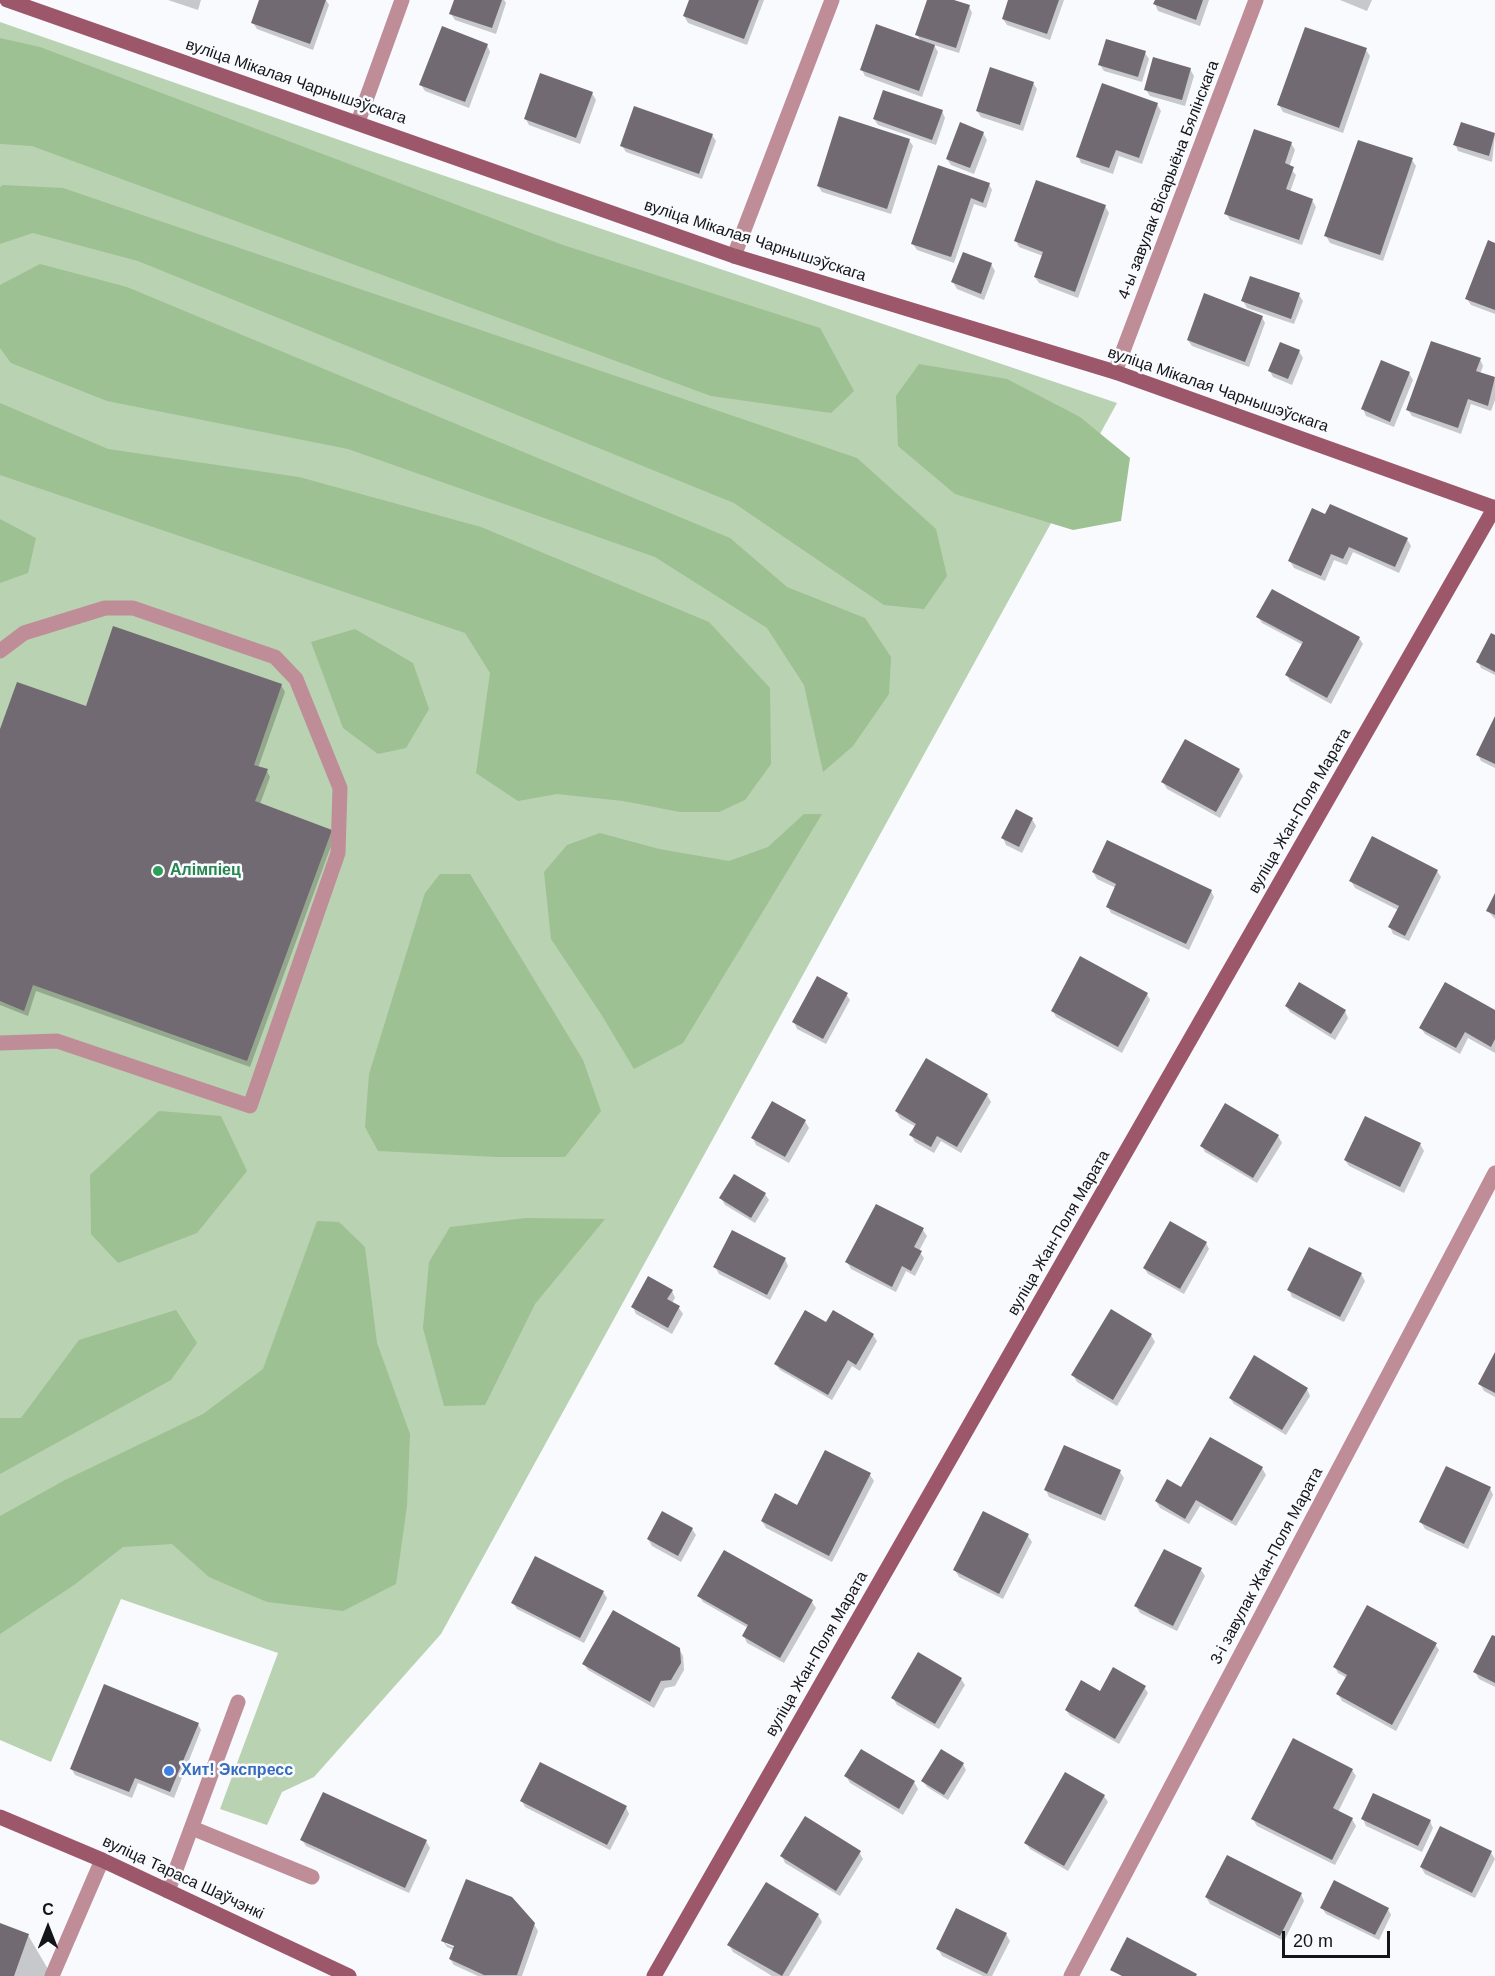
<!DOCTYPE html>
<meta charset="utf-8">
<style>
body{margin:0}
#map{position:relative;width:1495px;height:1976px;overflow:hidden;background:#f8fafe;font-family:Helvetica,sans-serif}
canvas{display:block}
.north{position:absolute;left:18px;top:1898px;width:60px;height:60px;-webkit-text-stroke:4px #f8fafe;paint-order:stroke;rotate:0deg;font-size:16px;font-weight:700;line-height:24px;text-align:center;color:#131518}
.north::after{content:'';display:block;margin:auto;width:21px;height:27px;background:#131518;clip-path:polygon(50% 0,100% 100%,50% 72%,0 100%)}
.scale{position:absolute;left:1282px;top:1931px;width:108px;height:27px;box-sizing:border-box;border:3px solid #131518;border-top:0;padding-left:8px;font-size:18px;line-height:21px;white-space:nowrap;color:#131518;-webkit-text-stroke:4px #f8fafe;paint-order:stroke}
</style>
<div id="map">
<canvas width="1495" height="1976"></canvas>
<div class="north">С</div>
<div class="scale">20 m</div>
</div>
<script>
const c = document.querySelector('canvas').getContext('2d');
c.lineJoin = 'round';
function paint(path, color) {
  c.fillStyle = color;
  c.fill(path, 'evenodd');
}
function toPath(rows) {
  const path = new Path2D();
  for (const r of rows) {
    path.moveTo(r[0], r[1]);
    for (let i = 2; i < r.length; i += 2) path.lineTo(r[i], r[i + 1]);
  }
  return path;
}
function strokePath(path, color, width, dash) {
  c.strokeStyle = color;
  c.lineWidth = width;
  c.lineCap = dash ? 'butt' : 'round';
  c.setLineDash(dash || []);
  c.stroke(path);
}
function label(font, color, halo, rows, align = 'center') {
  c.font = font + ' Helvetica,sans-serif';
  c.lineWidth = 5;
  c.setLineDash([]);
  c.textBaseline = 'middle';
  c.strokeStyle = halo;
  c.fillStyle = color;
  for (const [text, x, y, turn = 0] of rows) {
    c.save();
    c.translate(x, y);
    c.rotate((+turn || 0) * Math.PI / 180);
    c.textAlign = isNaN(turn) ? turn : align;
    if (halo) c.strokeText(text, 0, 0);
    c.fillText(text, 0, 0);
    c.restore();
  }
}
const green = toPath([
 [0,22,371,151,1117,403,441,1634,314,1777,282,1792,267,1825,220,1809,278,1653,121,1599,51,1762,0,1740]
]);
const forest = toPath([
 [0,38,40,47,563,245,820,328,854,391,831,413,711,396,32,146,0,144],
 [3,185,63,188,857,458,936,529,947,576,924,609,884,605,734,503,138,261,33,233,0,244,0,187],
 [40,264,127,287,730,538,787,587,865,618,891,657,889,694,853,746,823,772,804,685,767,628,655,557,348,449,107,401,11,363,0,348,0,285],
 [919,364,1007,379,1080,417,1130,458,1121,521,1073,530,955,494,898,446,896,396],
 [0,403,108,449,299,477,481,527,709,622,770,688,771,764,745,800,719,812,680,812,623,801,557,794,518,801,476,773,490,673,465,633,0,475],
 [0,519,36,538,28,573,0,583],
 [355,629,413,663,429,709,406,748,378,754,343,728,311,642],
 [804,814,822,814,683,1043,634,1069,601,1014,551,939,544,872,567,845,600,833,659,849,729,861,768,847],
 [440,874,470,874,583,1060,601,1111,565,1157,497,1157,378,1151,365,1127,369,1074,425,893],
 [159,1111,221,1116,247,1171,197,1233,118,1263,91,1234,90,1175],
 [526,1218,605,1219,535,1304,485,1405,444,1406,423,1328,429,1262,450,1227],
 [317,1221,339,1222,365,1247,377,1343,410,1434,407,1506,396,1584,343,1611,267,1602,209,1577,172,1544,123,1547,74,1585,0,1634,0,1516,65,1480,203,1414,263,1369],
 [176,1310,197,1343,171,1380,0,1474,0,1418,21,1418,79,1340]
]);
const shadow = toPath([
 [168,0,201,0,198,10],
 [261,0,326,0,329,5,313,50,257,29,253,23],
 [456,0,504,0,506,3,496,34,455,20,451,14],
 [690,0,764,0,747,45,688,23,684,16],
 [928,0,949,0,969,6,972,13,959,53,934,45,938,52,922,97,865,76,862,70,921,41,917,35],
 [1010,0,1064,0,1050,40,1007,25,1003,19],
 [1156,0,1209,0,1200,26,1158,11,1155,4],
 [1340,0,1372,0,1367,11],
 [487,45,490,52,469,108,425,91,421,85],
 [1366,50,1370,56,1343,133,1283,112,1279,105],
 [1145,53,1149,59,1142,82,1104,71,1100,65],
 [1190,69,1194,76,1185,106,1150,96,1146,90],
 [1033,83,1037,89,1023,131,981,117,977,111],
 [592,93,596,100,580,144,529,125,525,118],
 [1157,104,1161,111,1142,164,1119,156,1113,174,1081,163,1078,156],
 [942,111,945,118,936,145,878,125,874,119],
 [1462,123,1495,134,1492,162,1458,151,1455,144],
 [983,133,987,140,974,174,951,165,947,159],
 [712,135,716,141,702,179,626,152,622,146],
 [909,140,913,146,891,214,822,192,818,186],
 [1291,143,1295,150,1289,167,1296,175,1290,192,1312,200,1316,207,1302,245,1230,220,1226,213],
 [1412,160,1416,166,1383,261,1330,243,1326,236],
 [989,184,992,190,986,208,974,204,954,263,917,250,913,244],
 [1105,206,1109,213,1078,298,1039,283,1035,277,1043,256,1019,247,1016,241],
 [1495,244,1495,314,1471,305,1467,299],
 [991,264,995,271,984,300,957,289,953,282],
 [1299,295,1303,301,1294,324,1247,308,1243,301],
 [1262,317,1265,323,1249,367,1192,346,1188,340],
 [1299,351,1303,358,1292,385,1273,377,1270,371],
 [1480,359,1483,366,1480,374,1495,379,1495,400,1491,411,1471,404,1461,434,1412,416,1408,410],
 [1409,373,1413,380,1394,427,1366,416,1363,409],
 [1330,506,1407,539,1411,546,1399,573,1353,552,1347,565,1334,560,1325,581,1294,568,1290,561,1326,515],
 [1258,617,1359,638,1363,644,1331,704,1290,681,1287,675,1303,645,1262,623],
 [1495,637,1495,675,1481,668,1478,662],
 [281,685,285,692,258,768,267,771,270,777,260,804,331,831,334,838,250,1067,36,991,28,1016,0,1005,0,733,87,708],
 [1495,719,1495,768,1481,761,1478,755],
 [1239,770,1243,776,1220,818,1167,789,1163,782],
 [1032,819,1036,826,1022,853,1006,845,1003,838],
 [1437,871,1441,877,1409,941,1393,934,1390,927,1398,910,1355,888,1351,881],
 [1093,872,1211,891,1214,897,1189,950,1111,913,1108,907,1116,888,1097,879],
 [1495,896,1495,919,1488,911],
 [846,994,850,1000,826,1044,797,1029,794,1022],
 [1147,994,1150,1000,1122,1053,1056,1017,1053,1011],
 [1286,1006,1345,1011,1348,1018,1335,1040,1290,1012],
 [1495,1012,1495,1053,1468,1038,1460,1054,1425,1034,1421,1028],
 [987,1095,991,1102,961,1153,941,1141,934,1153,915,1142,911,1135,916,1127,900,1118,896,1111],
 [1366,1118,1420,1144,1424,1151,1404,1193,1349,1166,1345,1160],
 [805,1121,809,1128,789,1163,756,1145,753,1138],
 [1278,1136,1282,1143,1257,1183,1205,1152,1202,1146],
 [765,1194,769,1200,755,1223,725,1205,721,1198],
 [923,1230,927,1236,919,1251,924,1258,915,1276,906,1271,896,1292,851,1269,847,1262],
 [1206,1243,1209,1249,1184,1294,1148,1274,1144,1268],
 [785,1259,788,1266,770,1300,719,1274,715,1267],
 [1361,1274,1365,1281,1344,1322,1292,1297,1289,1290],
 [672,1291,675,1298,672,1303,679,1308,683,1314,672,1334,636,1314,633,1307],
 [827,1324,873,1335,877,1341,860,1371,852,1366,832,1400,780,1370,776,1364],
 [1151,1335,1155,1342,1117,1406,1077,1382,1073,1375],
 [1495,1355,1495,1397,1484,1391,1480,1384],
 [1307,1389,1310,1396,1286,1435,1234,1404,1230,1398],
 [1211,1439,1262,1468,1266,1475,1236,1526,1200,1506,1189,1524,1160,1508,1156,1501,1182,1489],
 [1120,1472,1124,1478,1105,1521,1049,1497,1046,1490],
 [870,1475,874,1481,832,1562,766,1528,762,1521],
 [1490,1488,1493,1495,1468,1549,1425,1529,1421,1522],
 [692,1529,696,1535,681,1562,652,1546,648,1539],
 [1028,1536,1032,1542,1003,1599,959,1577,955,1570],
 [724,1552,812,1602,816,1608,784,1663,747,1643,744,1636,748,1628,703,1602,699,1596],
 [1201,1570,1205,1576,1177,1631,1140,1613,1136,1606],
 [603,1592,607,1598,584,1643,517,1609,513,1603],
 [1495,1638,1495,1687,1479,1679,1475,1672],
 [1435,1644,1439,1650,1396,1731,1342,1701,1338,1694,1347,1678,1338,1673,1335,1667],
 [679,1649,683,1656,684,1670,675,1686,665,1688,654,1708,588,1670,584,1664],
 [961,1679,965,1685,939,1729,897,1705,893,1698],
 [1144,1687,1148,1693,1119,1744,1070,1716,1066,1710,1100,1693],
 [198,1724,201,1730,174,1798,138,1783,132,1798,75,1775,71,1768],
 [861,1751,914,1782,918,1789,903,1815,850,1783,846,1776],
 [963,1764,966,1770,948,1800,927,1787,923,1781],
 [1352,1770,1356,1776,1338,1812,1352,1819,1356,1826,1335,1865,1257,1826,1253,1819],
 [1104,1796,1108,1802,1068,1871,1030,1849,1026,1843],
 [522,1801,626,1807,629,1814,610,1850,525,1807],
 [1363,1819,1430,1821,1433,1828,1422,1852,1366,1826],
 [302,1840,426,1841,430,1848,409,1893,306,1846],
 [859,1852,863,1859,840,1896,785,1863,782,1856],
 [1491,1853,1495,1859,1475,1898,1425,1874,1421,1867],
 [766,1884,818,1915,822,1922,789,1976,772,1976,733,1952,729,1945],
 [1301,1894,1304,1901,1284,1941,1210,1904,1206,1897],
 [1322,1908,1388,1909,1391,1915,1379,1940,1326,1914],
 [534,1924,538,1931,522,1976,478,1976,454,1965,450,1959,454,1950,447,1947,443,1941],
 [446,1941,461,1947,460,1950,446,1944],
 [0,1925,28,1935,52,1976,0,1976],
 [1006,1934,1010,1941,992,1976,983,1976,942,1956,938,1949]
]);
const building = toPath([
 [259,0,326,0,310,44,251,23],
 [454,0,502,0,492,28,449,14],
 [689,0,759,0,744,39,683,16],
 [927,0,954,0,970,5,956,48,915,35],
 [1008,0,1059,0,1047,34,1002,19],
 [1155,0,1203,0,1196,20,1153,4],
 [876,24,935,45,919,91,860,70],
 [442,26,488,44,465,102,419,85],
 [1305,27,1367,48,1339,128,1277,105],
 [1106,39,1146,51,1138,77,1098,65],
 [1153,57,1191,68,1182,100,1144,90],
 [990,67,1034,82,1020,125,976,111],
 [540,73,593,92,576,138,524,119],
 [1102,83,1158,103,1139,158,1116,150,1109,168,1076,157],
 [883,90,943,110,932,140,873,119],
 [634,106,713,134,699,174,620,146],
 [839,116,910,139,887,209,817,186],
 [960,122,984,132,970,168,946,159],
 [1461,122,1495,133,1489,156,1453,145],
 [1254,129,1292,142,1285,163,1294,167,1286,189,1313,199,1299,240,1224,214],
 [1358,140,1413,158,1380,255,1324,236],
 [938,165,990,183,983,203,971,198,951,257,911,244],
 [1036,180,1106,205,1075,292,1034,277,1043,252,1014,241],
 [1488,240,1495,243,1495,310,1465,299],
 [963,252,992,263,981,294,951,282],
 [1250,276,1300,293,1291,319,1241,301],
 [1204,293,1263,316,1245,362,1187,340],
 [1431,341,1481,358,1476,371,1495,377,1488,406,1468,399,1458,428,1406,410],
 [1280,342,1300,350,1288,379,1268,371],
 [1381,360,1410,372,1390,422,1361,409],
 [1330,504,1408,538,1395,567,1349,547,1343,559,1331,554,1321,576,1288,561,1312,508,1325,514],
 [1272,589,1360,637,1327,698,1285,675,1303,642,1256,617],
 [113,626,282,684,254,765,268,769,255,801,332,830,247,1061,33,985,24,1011,0,1001,0,729,17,682,86,706],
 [1491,633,1495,635,1495,672,1476,662],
 [1495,716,1495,764,1476,755],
 [1185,739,1240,769,1216,812,1161,782],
 [1016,809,1033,818,1019,847,1001,838],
 [1372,836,1438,870,1405,936,1388,927,1399,906,1349,881],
 [1107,840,1212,890,1186,944,1106,907,1116,884,1092,872],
 [1495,893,1495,915,1486,911],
 [1080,956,1148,993,1118,1047,1051,1011],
 [817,976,848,993,823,1039,792,1022],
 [1299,982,1346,1010,1331,1034,1285,1006],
 [1445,982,1495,1010,1495,1039,1491,1047,1465,1032,1456,1048,1419,1028],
 [926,1058,988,1094,957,1147,937,1136,931,1147,909,1135,916,1124,895,1111],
 [772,1101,806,1120,785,1157,751,1138],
 [1225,1103,1279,1135,1253,1178,1200,1146],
 [1365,1116,1421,1143,1400,1187,1344,1160],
 [734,1174,766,1193,751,1218,719,1198],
 [876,1204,924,1228,914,1247,922,1251,911,1271,902,1266,892,1287,845,1262],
 [1170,1221,1207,1242,1180,1289,1143,1268],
 [732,1230,786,1258,767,1295,713,1267],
 [1309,1247,1362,1273,1340,1317,1287,1290],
 [648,1276,673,1290,667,1299,680,1306,668,1328,631,1307],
 [1111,1309,1152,1334,1113,1400,1071,1375],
 [805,1310,826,1322,833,1310,874,1334,856,1365,848,1360,828,1395,774,1364],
 [1495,1352,1495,1393,1478,1384],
 [1254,1355,1308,1388,1282,1430,1229,1398],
 [1210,1437,1263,1467,1232,1521,1196,1500,1185,1519,1155,1501,1167,1479,1181,1487],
 [1064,1445,1121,1470,1101,1515,1044,1490],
 [825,1450,871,1473,829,1556,761,1521,775,1493,797,1505],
 [1446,1466,1491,1487,1464,1544,1419,1522],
 [662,1511,693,1528,678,1556,647,1539],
 [983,1511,1029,1534,999,1594,953,1570],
 [1164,1549,1202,1568,1173,1626,1134,1606],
 [724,1550,813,1600,780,1658,742,1636,748,1625,697,1596],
 [535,1556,604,1591,580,1638,511,1603],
 [1367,1605,1437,1643,1392,1725,1336,1694,1347,1675,1333,1667],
 [613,1610,680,1648,681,1663,671,1680,661,1681,650,1702,582,1664],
 [1492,1635,1495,1636,1495,1683,1473,1672],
 [918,1652,962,1678,935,1724,891,1698],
 [1113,1667,1146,1686,1115,1739,1065,1710,1081,1680,1100,1691],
 [104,1684,199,1723,170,1792,135,1778,129,1792,70,1769],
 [1293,1738,1353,1769,1333,1808,1353,1818,1332,1860,1251,1819],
 [861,1749,915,1781,899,1809,844,1776],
 [941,1749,964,1763,944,1795,921,1781],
 [540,1762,627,1806,607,1845,520,1801],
 [1065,1772,1105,1795,1064,1866,1024,1843],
 [323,1792,427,1840,405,1888,300,1840],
 [1373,1793,1431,1820,1418,1846,1361,1819],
 [805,1816,861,1851,836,1891,780,1856],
 [1440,1826,1492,1851,1472,1893,1420,1867],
 [1227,1855,1302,1893,1280,1936,1205,1897],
 [466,1879,512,1897,535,1923,517,1975,484,1975,449,1959,454,1946,441,1941],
 [1334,1880,1389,1908,1375,1935,1320,1908],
 [766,1882,819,1914,782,1976,727,1945],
 [956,1908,1007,1933,987,1974,936,1949],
 [0,1923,29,1934,14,1976,0,1976],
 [1127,1937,1197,1974,1196,1976,1122,1976,1110,1970]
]);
const lane = toPath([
 [0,651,24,633,105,608,133,608,275,657,296,679,340,788,338,853,250,1106,57,1041,0,1043],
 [192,1828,312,1877],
 [168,1891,238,1702]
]);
const street = toPath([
 [358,122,402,0],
 [734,256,832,0],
 [1115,372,1256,0],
 [52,1976,102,1860],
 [1071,1976,1495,1173]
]);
const secondary = toPath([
 [7,0,734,256,1115,372,1495,508],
 [0,1817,102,1860,349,1976],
 [654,1976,1495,507]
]);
const markers = [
 [158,871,6,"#2e9e5b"],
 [169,1771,6,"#3f7fe0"]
];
const streetNames = [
 ["вуліца Мікалая Чарнышэўскага",296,82,19],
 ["4-ы завулак Вісарыёна Бялінскага",1169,180,-69],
 ["вуліца Мікалая Чарнышэўскага",755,241,18],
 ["вуліца Мікалая Чарнышэўскага",1218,390,19],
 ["вуліца Жан-Поля Марата",1300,811,-60],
 ["вуліца Жан-Поля Марата",1059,1233,-60],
 ["3-і завулак Жан-Поля Марата",1267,1566,-62],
 ["вуліца Жан-Поля Марата",817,1654,-60],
 ["вуліца Тараса Шаўчэнкі",183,1878,25]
];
const leisureNames = [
 ["Алімпіец",170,871]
];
const shopNames = [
 ["Хит! Экспресс",181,1771]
];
paint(green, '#b9d2b2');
paint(forest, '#9dc192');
paint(shadow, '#0003');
paint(building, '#726a72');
strokePath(lane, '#be8d98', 15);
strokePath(street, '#be8d98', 15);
strokePath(secondary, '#9c586a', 15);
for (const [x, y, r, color] of markers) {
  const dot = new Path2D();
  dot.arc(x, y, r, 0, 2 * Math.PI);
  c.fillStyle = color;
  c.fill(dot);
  strokePath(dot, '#f8fafe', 2);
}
label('16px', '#131518', '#f8fafe', streetNames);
label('bold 16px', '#27864d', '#f8fafe', leisureNames, 'left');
label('bold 16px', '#366cbe', '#f8fafe', shopNames, 'left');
</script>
